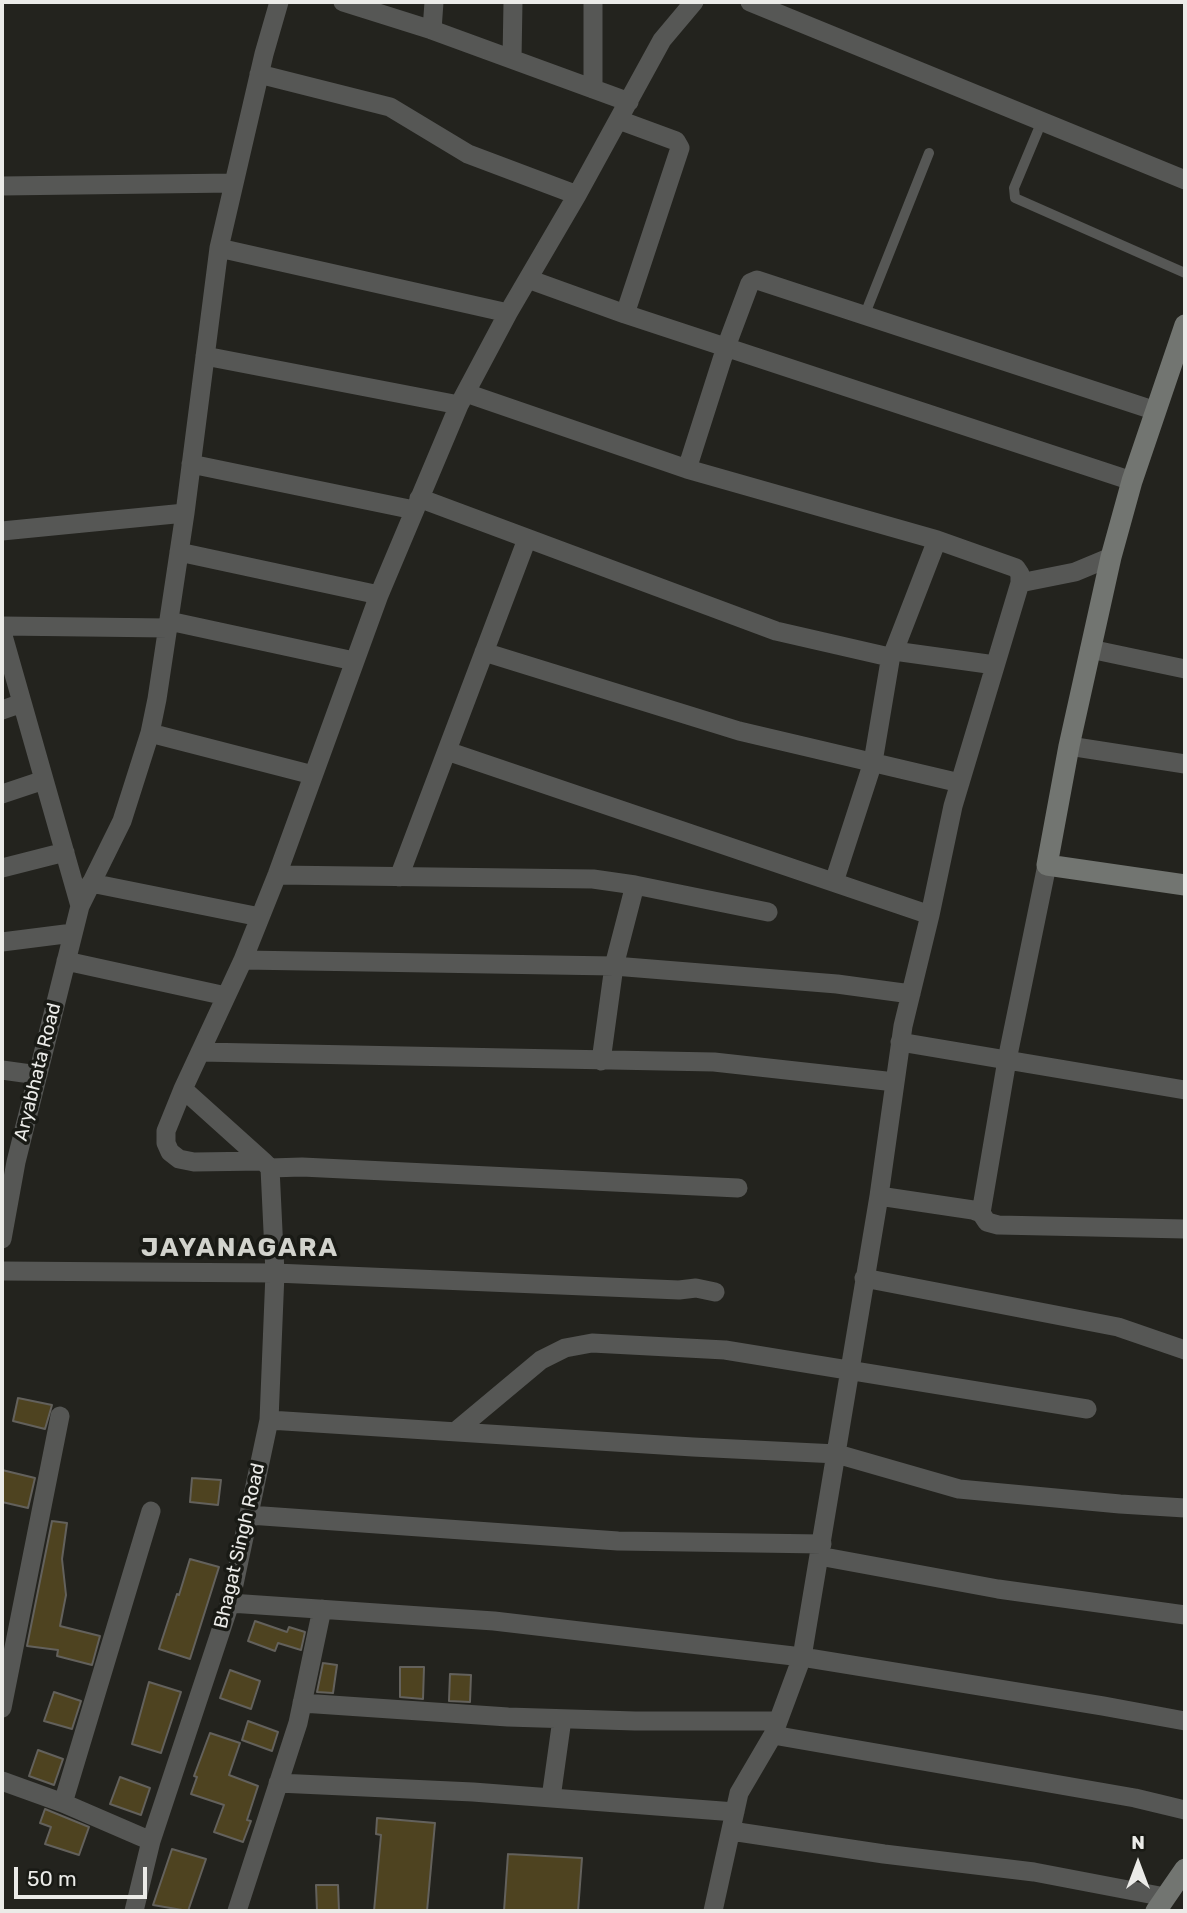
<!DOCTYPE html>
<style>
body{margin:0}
#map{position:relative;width:1187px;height:1913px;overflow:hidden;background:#23231e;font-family:Rubik,sans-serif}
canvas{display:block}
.frame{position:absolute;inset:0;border:4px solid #ebebe8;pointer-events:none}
.north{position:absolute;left:1103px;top:1829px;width:70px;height:70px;-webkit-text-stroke:5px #191a15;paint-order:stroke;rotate:0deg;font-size:19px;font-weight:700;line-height:28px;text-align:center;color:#ebebe8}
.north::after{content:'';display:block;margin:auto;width:24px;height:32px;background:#ebebe8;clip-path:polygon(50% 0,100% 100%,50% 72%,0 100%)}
.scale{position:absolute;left:14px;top:1867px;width:133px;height:32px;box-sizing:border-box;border:4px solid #ebebe8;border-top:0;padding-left:9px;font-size:21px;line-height:24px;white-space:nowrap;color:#ebebe8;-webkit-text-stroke:5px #191a15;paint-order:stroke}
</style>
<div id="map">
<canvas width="1187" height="1913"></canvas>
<div class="frame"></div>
<div class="north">N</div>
<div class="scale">50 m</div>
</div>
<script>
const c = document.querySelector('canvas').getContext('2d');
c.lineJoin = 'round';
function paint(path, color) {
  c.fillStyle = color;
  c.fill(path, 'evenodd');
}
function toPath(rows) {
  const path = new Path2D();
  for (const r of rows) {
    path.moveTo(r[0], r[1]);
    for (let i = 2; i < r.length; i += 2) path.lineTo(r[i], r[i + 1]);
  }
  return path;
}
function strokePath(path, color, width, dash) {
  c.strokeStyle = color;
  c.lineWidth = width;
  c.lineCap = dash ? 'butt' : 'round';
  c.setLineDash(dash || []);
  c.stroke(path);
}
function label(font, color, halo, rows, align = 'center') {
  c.font = font + ' Rubik,sans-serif';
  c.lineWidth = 7;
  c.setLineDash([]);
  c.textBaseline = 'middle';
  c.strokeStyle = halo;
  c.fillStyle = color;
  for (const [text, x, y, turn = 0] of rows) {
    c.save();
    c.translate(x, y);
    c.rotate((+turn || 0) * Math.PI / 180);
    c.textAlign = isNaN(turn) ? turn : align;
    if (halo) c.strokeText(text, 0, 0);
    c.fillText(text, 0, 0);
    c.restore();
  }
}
const building = toPath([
 [18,1398,52,1405,45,1429,13,1421,18,1398],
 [2,1470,35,1478,28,1508,2,1502,2,1470],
 [192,1478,221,1480,218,1505,190,1502,192,1478],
 [52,1521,67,1523,62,1559,66,1595,60,1626,100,1636,92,1665,57,1656,58,1650,27,1646,52,1521],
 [190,1559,219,1567,190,1659,159,1649,177,1594,179,1595,190,1559],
 [255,1621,287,1632,289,1627,305,1632,301,1650,278,1643,275,1651,248,1641,255,1621],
 [323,1663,337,1665,333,1693,317,1692,323,1663],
 [400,1667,424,1667,423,1699,400,1697,400,1667],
 [230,1670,260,1681,251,1709,220,1698,230,1670],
 [450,1674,471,1675,470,1702,449,1701,450,1674],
 [149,1682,181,1692,161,1753,132,1744,149,1682],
 [54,1692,81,1701,72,1729,44,1721,54,1692],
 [248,1721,278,1732,272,1751,242,1740,248,1721],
 [210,1733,240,1743,229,1775,258,1786,247,1820,251,1821,243,1842,214,1832,224,1805,191,1794,197,1777,194,1776,210,1733],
 [38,1750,63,1759,54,1785,29,1776,38,1750],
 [120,1777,150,1788,141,1815,110,1804,120,1777],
 [45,1809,89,1827,79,1855,45,1844,51,1827,40,1823,45,1809],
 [377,1818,435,1823,427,1911,374,1911,381,1835,376,1834,377,1818],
 [172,1849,206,1859,188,1911,153,1905,172,1849],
 [508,1854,582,1858,578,1911,504,1911,508,1854],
 [316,1885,338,1885,339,1911,317,1911,316,1885]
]);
const lane = toPath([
 [1042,121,1014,188,1015,198,1185,273],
 [865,314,929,153]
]);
const street = toPath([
 [343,2,432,30,629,102],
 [593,2,593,89],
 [694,2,662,40,577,195,508,313,459,405,379,595,277,875,243,960,183,1089,166,1131,166,1143,170,1152,179,1159,194,1162,263,1161,270,1168,302,1167,738,1188],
 [750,2,1185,180],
 [432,30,434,2],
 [512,59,513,2],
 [259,74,390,107,468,154,577,195],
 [619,120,676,141,680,148,625,314],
 [2,186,233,183],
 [219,248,508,313],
 [528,279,625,314,1132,481],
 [205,356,459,405],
 [466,393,687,469,937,540],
 [191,464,414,510],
 [687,469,726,347,750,283,757,280,1156,411],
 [419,498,776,631,885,656,891,655,894,651,937,540,1016,568,1020,574,1020,583,953,806,930,915,903,1026,879,1196,802,1657,773,1735,739,1793,713,1911],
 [2,531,185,513],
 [179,552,379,595],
 [1020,583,1075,572,1111,557],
 [169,621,354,661],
 [2,626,168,628],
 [2,632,80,906],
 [1090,649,1185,669],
 [894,651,995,665],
 [484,652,739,731,960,783],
 [2,710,22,703],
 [150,733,313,775],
 [1069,746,1185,764],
 [447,751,930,915],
 [2,794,44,780],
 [2,868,65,852],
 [277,875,593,879,635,885,768,912],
 [399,877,527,539],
 [834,882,873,762,891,655],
 [91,883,260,917],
 [2,942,73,933],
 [243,960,614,966,837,984,911,994],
 [66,961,226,996],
 [900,1042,1185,1090],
 [200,1052,714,1062,895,1082],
 [601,1061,614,966,635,885],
 [2,1070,38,1075],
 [183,1089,263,1161],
 [879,1196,973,1210,981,1213,987,1222,998,1225,1185,1229],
 [981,1213,1007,1060,1047,865],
 [2,1239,16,1162,80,906,122,821,150,733,157,699,185,513,219,248,264,54,279,2],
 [2,1271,275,1273,679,1290,696,1288,715,1292],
 [864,1278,1118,1327,1185,1350],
 [269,1420,693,1447,837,1454,959,1489,1120,1504,1185,1508],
 [456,1431,541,1360,565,1348,592,1343,725,1350,1087,1409],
 [249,1515,618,1541,822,1544],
 [819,1556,998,1589,1185,1615],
 [230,1603,494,1621,802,1657,1103,1706,1185,1721],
 [302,1703,508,1717,635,1721,778,1721],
 [2,1708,60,1416],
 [773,1735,1135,1798,1185,1810],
 [2,1781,63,1803,151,1841],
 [278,1783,473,1792,735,1812],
 [551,1798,562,1719],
 [63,1803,151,1511],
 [731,1831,884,1854,1034,1872,1165,1897],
 [134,1911,151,1841,230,1603,269,1420,275,1273,270,1168],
 [237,1911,298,1723,322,1609]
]);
const secondary = toPath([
 [1185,325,1132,481,1111,557,1069,746,1047,865,1185,885],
 [1156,1911,1185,1869]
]);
const streetNames = [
 ["Aryabhata Road",38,1072,-76],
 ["Bhagat Singh Road",240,1546,-77]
];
const districtNames = [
 ["JAYANAGARA",240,1248]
];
paint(building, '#4e4320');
strokePath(building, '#63615c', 2);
strokePath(lane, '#565755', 10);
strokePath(street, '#565755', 19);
strokePath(secondary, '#727571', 21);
label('19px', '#ebebe8', '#191a15', streetNames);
c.letterSpacing = '2px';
label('bold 26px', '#d2d3cd', '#191a15', districtNames);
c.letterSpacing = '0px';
</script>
